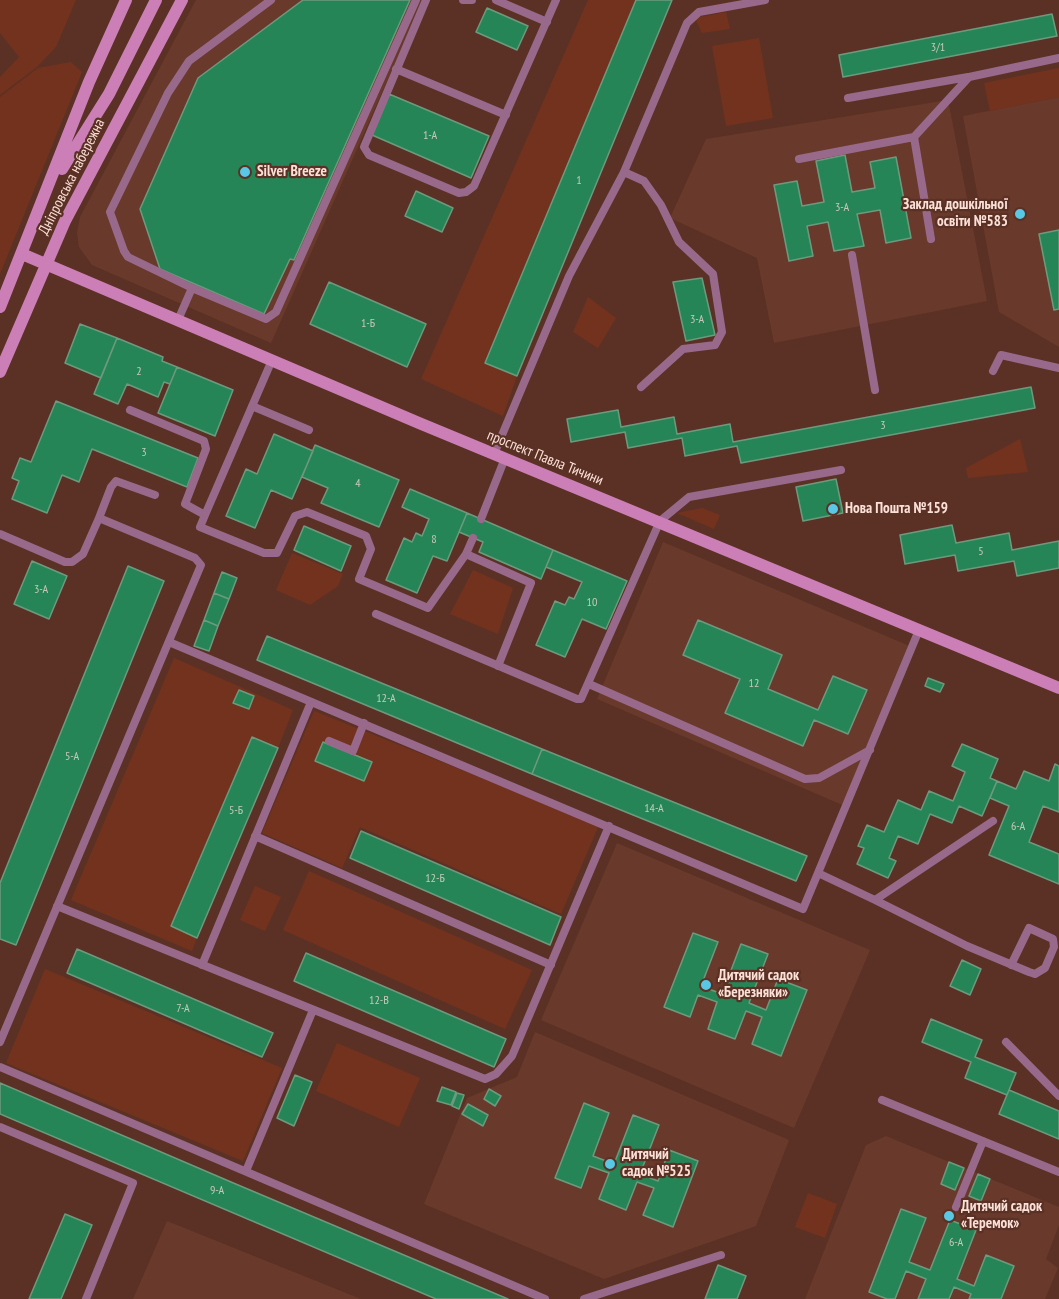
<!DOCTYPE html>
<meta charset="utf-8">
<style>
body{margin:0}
canvas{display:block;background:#5a3124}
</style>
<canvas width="1059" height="1299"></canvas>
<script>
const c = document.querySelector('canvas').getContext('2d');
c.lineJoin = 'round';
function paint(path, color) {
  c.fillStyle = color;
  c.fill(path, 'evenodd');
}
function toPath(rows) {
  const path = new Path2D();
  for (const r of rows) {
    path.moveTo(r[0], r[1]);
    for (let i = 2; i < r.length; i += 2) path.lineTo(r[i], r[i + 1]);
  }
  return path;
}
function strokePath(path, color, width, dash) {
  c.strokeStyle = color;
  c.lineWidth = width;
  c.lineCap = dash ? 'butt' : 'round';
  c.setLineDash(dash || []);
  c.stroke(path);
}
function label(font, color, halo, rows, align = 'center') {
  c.font = font + ' "PT Sans Narrow",sans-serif';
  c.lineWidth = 4.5;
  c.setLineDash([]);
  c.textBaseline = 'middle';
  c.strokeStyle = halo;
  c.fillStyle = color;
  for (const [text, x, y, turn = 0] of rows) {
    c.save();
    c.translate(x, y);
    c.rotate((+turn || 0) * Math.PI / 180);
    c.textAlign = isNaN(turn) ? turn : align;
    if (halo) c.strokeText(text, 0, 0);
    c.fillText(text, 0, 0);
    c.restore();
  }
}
const built = toPath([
 [196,0,423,0,271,343,92,265,79,247,77,233,80,217],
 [1059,97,1059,347,999,312,963,116],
 [948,100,987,301,774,343,757,258,670,218,706,139],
 [663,542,912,647,847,807,597,699],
 [617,843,870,950,794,1128,541,1020],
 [535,1032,789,1140,756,1226,604,1279,424,1204,467,1098,517,1077],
 [886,1136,1059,1207,1059,1225,1046,1259,1058,1268,1045,1299,805,1299,866,1145],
 [167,1221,361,1299,133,1299]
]);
const green = toPath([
 [0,0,76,0,56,47,37,67,0,95,0,77,19,57,0,33],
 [588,0,636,0,485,363,517,376,503,416,421,379],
 [726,12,730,29,702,33,695,18],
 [759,38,773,118,726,126,712,46],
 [71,62,82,72,0,274,0,97,38,68],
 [1059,68,1059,97,990,111,984,83],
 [588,297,616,318,598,348,573,332],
 [1020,439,1028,472,968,478,966,468],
 [702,508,720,515,714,529,677,513],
 [292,553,343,574,338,586,310,605,276,590],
 [473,570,513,588,498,634,450,614],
 [174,658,293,710,278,748,252,737,171,926,197,938,192,951,71,900],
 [314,711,599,825,561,914,360,827,342,868,262,833],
 [309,871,532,970,505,1029,283,930],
 [255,886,281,897,265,931,240,920],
 [45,969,282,1068,243,1161,6,1063],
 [337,1043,420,1078,399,1127,316,1091],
 [808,1193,837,1204,825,1238,795,1227]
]);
const building = toPath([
 [303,0,410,0,294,260,290,259,264,314,160,269,140,209,198,78,303,0],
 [636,0,672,0,517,376,485,363,636,0],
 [487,8,528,26,517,50,476,32,487,8],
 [1052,14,1057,36,843,77,839,55,1052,14],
 [389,94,489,136,471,178,372,135,389,94],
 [845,155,852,192,875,188,870,162,896,157,911,238,886,243,880,210,857,214,864,246,834,251,828,222,807,226,813,256,789,261,774,185,797,181,802,206,824,202,816,161,845,155],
 [416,191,453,208,442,232,405,216,416,191],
 [1059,230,1059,309,1054,310,1039,234,1059,230],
 [702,278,715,335,686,341,673,282,702,278],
 [329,282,426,324,407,367,310,324,329,282],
 [80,324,117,338,101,378,65,363,80,324],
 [117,338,163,357,162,361,177,367,170,384,164,382,158,397,127,384,118,404,94,394,117,338],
 [177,367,233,390,215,436,158,413,177,367],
 [1031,387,1035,408,741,463,737,446,685,456,682,438,628,448,625,432,571,442,567,419,618,410,621,427,674,417,677,434,730,424,733,442,1031,387],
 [56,401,198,458,187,487,92,449,79,482,62,475,47,513,12,499,19,481,12,478,20,458,31,462,56,401],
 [274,434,313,451,292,499,271,490,255,528,226,516,246,469,257,474,274,434],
 [315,445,399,480,379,527,321,503,328,488,302,477,315,445],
 [836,479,843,513,803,521,796,487,836,479],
 [410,489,467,513,447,561,433,556,417,593,386,580,404,538,412,542,416,533,422,536,429,519,402,507,410,489],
 [467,513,553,550,541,579,479,552,483,542,459,532,467,513],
 [952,525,956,543,1009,533,1012,550,1059,541,1059,568,1017,576,1014,561,958,571,955,555,905,564,900,535,952,525],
 [304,526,351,546,341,571,294,550,304,526],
 [553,550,627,581,606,629,582,619,565,657,536,645,555,601,565,605,569,597,574,599,582,582,546,567,553,550],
 [32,561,67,576,49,619,14,604,32,561],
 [128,566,164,581,16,945,0,939,0,883,128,566],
 [222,572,237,578,229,599,214,593,222,572],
 [214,593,229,599,218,626,204,620,214,593],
 [204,620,218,626,209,651,194,646,204,620],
 [698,620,782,655,768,689,818,710,833,676,867,690,848,734,814,720,803,746,725,713,740,679,683,655,698,620],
 [267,636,542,749,532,774,257,660,267,636],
 [928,678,944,684,940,692,925,686,928,678],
 [239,690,254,696,249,709,233,703,239,690],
 [252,737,278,748,197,938,171,926,252,737],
 [323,742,372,762,364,781,315,761,323,742],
 [962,744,998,759,990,778,997,781,982,816,959,806,952,823,930,814,918,844,898,836,889,858,896,861,888,878,857,864,864,848,858,846,867,825,884,832,898,800,921,810,929,791,953,801,965,772,952,766,962,744],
 [542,749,807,856,796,881,532,774,542,749],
 [1055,764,1059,766,1059,812,1043,806,1029,842,1059,854,1059,884,989,855,1009,806,990,798,997,781,1016,789,1024,771,1049,781,1055,764],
 [361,831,561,917,550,945,350,858,361,831],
 [693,933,718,942,701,986,722,994,741,944,768,954,749,1003,766,1010,778,979,807,990,781,1056,752,1044,762,1017,746,1011,735,1039,708,1029,717,1002,698,995,690,1017,664,1007,693,933],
 [77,949,273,1033,262,1057,67,973,77,949],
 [306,953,506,1039,494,1067,294,981,306,953],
 [962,960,981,969,970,995,950,986,962,960],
 [931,1019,982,1040,975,1057,1016,1073,1007,1095,965,1078,971,1062,922,1042,931,1019],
 [295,1075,312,1082,294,1126,277,1118,295,1075],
 [0,1083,231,1182,508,1299,436,1299,0,1114,0,1083],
 [442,1087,456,1092,451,1105,437,1101,442,1087],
 [489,1089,501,1096,495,1106,484,1099,489,1089],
 [1009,1090,1059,1111,1059,1139,999,1114,1009,1090],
 [457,1093,464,1095,459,1109,452,1106,457,1093],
 [584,1103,609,1113,593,1156,614,1164,633,1115,659,1125,640,1174,658,1181,669,1150,698,1161,673,1227,643,1215,654,1188,637,1182,626,1210,599,1199,609,1173,589,1166,581,1188,555,1178,584,1103],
 [468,1104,488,1115,483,1126,462,1114,468,1104],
 [949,1162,964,1168,955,1190,941,1184,949,1162],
 [978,1174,990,1179,981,1201,969,1196,978,1174],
 [901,1209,926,1218,909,1262,930,1270,950,1220,976,1230,957,1279,974,1286,986,1255,1014,1266,1001,1299,969,1299,971,1294,954,1287,949,1299,918,1299,926,1279,906,1271,895,1299,887,1299,869,1292,901,1209],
 [65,1214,92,1225,61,1299,29,1299,65,1214],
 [718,1265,746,1276,737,1299,705,1299,718,1265]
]);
const lane = toPath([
 [271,0,189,61,168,93,110,212,124,251,128,257,192,288,266,319,276,312,416,0],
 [426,0,364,147,369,155,459,193,466,192,474,186,556,0],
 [463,0,472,0],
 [496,0,547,22],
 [396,69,506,115],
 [848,98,968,77],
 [799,159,914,137],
 [624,172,644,181,661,205,679,242,713,274,722,332,715,345,683,349,641,387],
 [931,239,914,137,969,77,1059,58],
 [852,255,875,390],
 [178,320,192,288],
 [993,371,1001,355,1059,368],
 [252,406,309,430],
 [130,410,204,441,206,449,185,504,205,515,200,527,264,553,277,553,295,516,307,512,366,536,371,549,359,579,428,608,466,554,473,538],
 [494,454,569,276,624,172,687,23,699,12,765,0],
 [205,515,272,360],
 [99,518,111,487,116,481,155,495],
 [481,519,505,458],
 [0,534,65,562,72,562,83,554,99,518,195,558,201,565,0,1042],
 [466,554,531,583,498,666],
 [376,614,577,699,581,699,660,521,689,497,841,470],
 [169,642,803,909,919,630],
 [589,684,805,779,819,778,870,750],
 [329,741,353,751,364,723],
 [255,836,551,965],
 [818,873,875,900,993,821],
 [875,900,967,946,1029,972,1035,974,1045,968,1054,947,1053,939,1029,928,1011,965],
 [57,906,485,1079,496,1074,512,1056,609,826],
 [202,965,311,702],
 [1006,1042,1059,1096],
 [0,1067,545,1299],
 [882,1100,1059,1172],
 [0,1127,133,1183,86,1299],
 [246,1171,313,1010],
 [956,1207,983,1141],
 [584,1299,721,1255]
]);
const secondary = toPath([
 [62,169,109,94,156,0],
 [22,254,419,423,1059,688],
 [0,307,89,82,126,0],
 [0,372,65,221,182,0]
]);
const markers = [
 [245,172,6,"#59c8e5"],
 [1020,214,6,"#59c8e5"],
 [833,509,6,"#59c8e5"],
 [706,985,6,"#59c8e5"],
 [610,1164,6,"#59c8e5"],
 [949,1216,6,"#59c8e5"]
];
const numberNames = [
 ["3/1",938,48],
 ["1-А",430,136],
 ["1",579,181],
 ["3-А",842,208],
 ["3-А",697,320],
 ["1-Б",368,324],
 ["2",139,372],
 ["3",883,426],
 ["3",144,453],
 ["4",358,484],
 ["8",434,540],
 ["5",981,552],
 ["3-А",41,590],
 ["10",592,603],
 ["12",754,684],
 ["12-А",386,699],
 ["5-А",72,757],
 ["14-А",654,809],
 ["5-Б",236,811],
 ["6-А",1018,827],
 ["12-Б",435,879],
 ["12-В",379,1001],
 ["7-А",183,1009],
 ["9-А",217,1191],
 ["6-А",956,1243]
];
const poiNames = [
 ["Silver Breeze",257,172],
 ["Заклад дошкільної",1008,205,"right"],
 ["освіти №583",1008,222,"right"],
 ["Нова Пошта №159",845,509],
 ["Дитячий садок",718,976],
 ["«Березняки»",718,993],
 ["Дитячий",622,1155],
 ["садок №525",622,1172],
 ["Дитячий садок",961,1207],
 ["«Теремок»",961,1224]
];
const streetNames = [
 ["Дніпровська набережна",72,177,-63],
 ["проспект Павла Тичини",545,458,22]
];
paint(built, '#69392b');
paint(green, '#73321e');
paint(building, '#268556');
strokePath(building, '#6d9a7f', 1.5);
strokePath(lane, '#99698c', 8);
strokePath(secondary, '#cc7fb7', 12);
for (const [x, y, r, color] of markers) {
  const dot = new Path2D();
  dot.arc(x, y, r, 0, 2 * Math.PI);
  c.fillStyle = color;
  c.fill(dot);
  strokePath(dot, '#5a3124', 2);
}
label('12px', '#c6c9b8', null, numberNames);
label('bold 15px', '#fbe0d8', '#5a3124', poiNames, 'left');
label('15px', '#fbe0d8', '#5a3124', streetNames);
</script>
